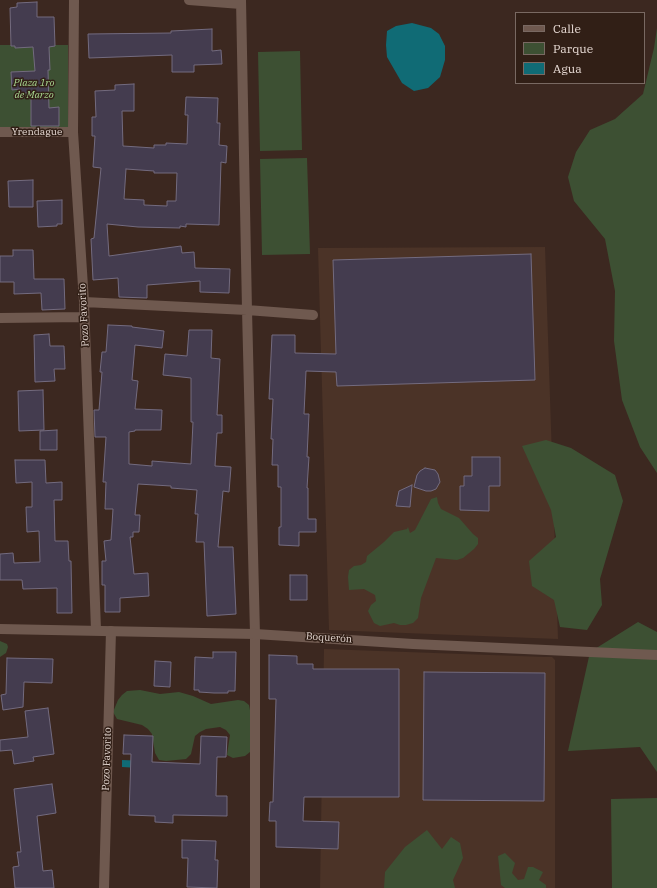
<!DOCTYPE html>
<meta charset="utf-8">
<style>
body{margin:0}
#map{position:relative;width:657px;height:888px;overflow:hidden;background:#3c2820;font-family:"IBM Plex Serif",serif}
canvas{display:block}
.legend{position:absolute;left:515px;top:12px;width:130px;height:72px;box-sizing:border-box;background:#311f16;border:1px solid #796962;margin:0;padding:5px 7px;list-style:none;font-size:12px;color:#e6d9d3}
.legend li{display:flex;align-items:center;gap:8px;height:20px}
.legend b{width:20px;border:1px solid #796962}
</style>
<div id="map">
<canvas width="657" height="888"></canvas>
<ul class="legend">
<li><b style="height:5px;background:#6f594f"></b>Calle</li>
<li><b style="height:11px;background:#3d5033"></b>Parque</li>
<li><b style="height:11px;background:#106b75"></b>Agua</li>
</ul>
</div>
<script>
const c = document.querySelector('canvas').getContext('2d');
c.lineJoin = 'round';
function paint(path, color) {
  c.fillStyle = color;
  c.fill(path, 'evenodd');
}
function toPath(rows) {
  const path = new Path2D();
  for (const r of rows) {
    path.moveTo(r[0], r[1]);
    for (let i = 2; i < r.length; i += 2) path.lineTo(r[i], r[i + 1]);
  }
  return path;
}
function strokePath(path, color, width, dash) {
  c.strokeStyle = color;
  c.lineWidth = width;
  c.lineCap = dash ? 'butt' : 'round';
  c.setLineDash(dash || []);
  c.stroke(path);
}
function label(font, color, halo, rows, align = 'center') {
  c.font = font + ' "IBM Plex Serif",serif';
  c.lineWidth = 3;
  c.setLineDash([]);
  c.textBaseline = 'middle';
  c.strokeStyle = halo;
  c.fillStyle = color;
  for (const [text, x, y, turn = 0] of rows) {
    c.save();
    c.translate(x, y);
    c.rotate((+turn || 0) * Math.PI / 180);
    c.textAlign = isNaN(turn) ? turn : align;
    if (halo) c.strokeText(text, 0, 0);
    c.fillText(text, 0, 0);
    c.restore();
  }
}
const built = toPath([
 [545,247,558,639,329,630,318,248],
 [324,649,545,657,552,657,555,660,555,888,320,888]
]);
const green = toPath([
 [657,28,657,473,640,447,622,400,614,341,615,291,605,239,574,201,568,177,576,152,590,130,615,119,643,94,654,48],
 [0,45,68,45,68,133,0,133],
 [300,51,302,150,260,151,258,52],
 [307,158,310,254,262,255,260,159],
 [546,440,571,448,615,475,623,501,600,579,602,605,587,630,560,627,554,600,532,586,529,561,556,537,551,510,522,446],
 [437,497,438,503,441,509,459,518,473,534,478,538,478,544,474,549,463,558,457,560,436,558,421,598,418,618,413,623,406,625,400,625,394,623,380,626,374,623,368,611,371,605,376,601,375,595,364,589,349,590,348,577,349,570,354,566,361,565,366,562,367,556,384,542,394,532,407,529,408,527,410,533,415,530,431,499],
 [638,622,657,632,657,772,640,747,568,751,590,652],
 [0,641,7,644,8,647,6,653,0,657],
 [140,690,160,694,179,692,193,696,211,704,238,700,244,701,249,705,253,726,250,752,245,756,233,758,227,755,230,735,226,730,220,727,206,729,200,732,195,736,191,754,186,759,166,761,159,760,155,753,152,734,148,729,142,725,117,719,113,712,118,700,122,695,127,691],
 [657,798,657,888,612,888,611,799],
 [427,830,442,849,451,837,460,843,463,858,453,880,455,888,384,888,385,872,405,847],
 [505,853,515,863,512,873,518,880,524,879,528,867,533,867,543,872,539,880,546,885,546,888,505,888,501,885,498,856]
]);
const water = toPath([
 [412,23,431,28,439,34,445,46,445,60,440,77,428,88,414,91,402,83,387,57,386,45,387,31,396,26],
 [122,760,147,761,139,768,122,767]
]);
const building = toPath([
 [37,2,37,17,54,17,55,46,49,47,50,70,48,70,49,108,59,107,59,126,31,126,31,93,20,93,20,89,12,90,11,72,35,71,33,47,15,48,15,46,11,46,10,8,17,7,17,3,37,2],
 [212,29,212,51,221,50,222,64,194,65,194,72,172,72,172,55,89,58,88,34,171,33,171,31,212,29],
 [134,84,134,111,122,111,123,146,154,148,154,145,166,145,166,143,187,144,188,115,185,115,186,97,218,98,217,123,220,123,219,145,227,146,226,163,221,162,219,225,186,224,186,227,180,226,180,228,138,227,107,224,109,256,181,246,182,253,194,252,195,268,230,269,229,293,200,292,200,281,147,285,147,298,119,297,118,278,93,280,91,239,94,238,101,168,93,167,95,136,92,136,92,117,96,117,95,91,115,90,115,85,134,84],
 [126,169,154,171,154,173,177,173,176,201,167,201,167,206,144,205,144,200,124,199,126,169],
 [33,180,33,207,9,207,8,181,33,180],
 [62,200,62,224,57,224,57,226,38,227,37,201,62,200],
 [13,250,33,250,34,279,64,279,65,309,42,310,41,293,14,294,14,282,0,282,0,256,13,256,13,250],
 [531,254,535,380,337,386,336,372,306,371,304,414,309,414,307,457,309,457,307,488,308,488,308,519,316,519,316,532,299,532,299,546,279,545,279,527,281,527,281,487,278,487,278,465,272,465,273,439,271,439,273,399,269,399,272,335,295,335,295,353,336,354,333,260,531,254],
 [108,325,132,326,132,327,164,331,162,348,135,345,132,380,138,381,135,409,162,410,161,430,135,430,135,431,129,432,129,464,152,466,152,461,191,464,193,422,191,422,191,378,163,375,165,354,187,356,189,330,212,330,211,358,220,359,217,415,222,415,222,433,217,433,215,466,231,467,229,492,223,491,218,547,233,547,236,614,207,616,204,542,196,542,198,514,195,514,197,490,171,488,171,486,138,484,135,515,140,515,139,532,133,532,133,537,130,537,134,574,148,573,149,596,120,598,120,612,105,612,105,585,102,585,102,561,106,561,104,541,111,540,113,509,105,509,106,482,103,482,106,437,95,437,94,410,99,410,102,372,100,372,102,352,106,352,108,325],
 [49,334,50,346,64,346,65,369,54,369,55,381,35,382,34,335,49,334],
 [43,390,44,430,19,431,18,391,43,390],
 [57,430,57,450,40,450,40,431,57,430],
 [472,457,500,457,500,486,489,486,489,511,460,510,460,486,464,486,464,476,472,476,472,457],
 [15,460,45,460,46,483,62,482,62,500,54,500,55,541,68,541,69,561,71,561,72,613,57,613,57,588,23,589,22,580,0,580,0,554,13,553,14,563,40,562,39,531,27,532,26,507,32,507,32,482,16,483,15,460],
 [425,468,435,470,438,474,440,482,436,489,431,491,426,491,414,487,417,475,420,471,425,468],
 [412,485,410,507,396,506,399,491,412,485],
 [290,575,307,575,307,600,290,600,290,575],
 [213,652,236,652,235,691,228,691,228,693,214,693,199,692,199,690,194,690,195,657,213,658,213,652],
 [269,655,297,656,297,664,313,664,313,669,399,669,399,797,304,797,303,821,339,822,338,849,276,847,276,821,269,821,270,802,273,802,276,699,269,699,269,655],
 [7,658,53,659,52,683,24,682,23,707,3,710,1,695,6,694,7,658],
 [155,661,171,662,170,687,154,686,155,661],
 [424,672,545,673,544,801,423,800,424,672],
 [48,708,54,754,33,757,34,761,14,764,12,750,0,751,0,740,28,737,25,711,48,708],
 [124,735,153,736,152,762,200,764,201,736,227,737,226,757,217,757,216,796,227,796,227,816,173,815,173,823,155,822,155,816,129,815,131,754,123,754,124,735],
 [52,784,56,813,37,816,43,871,52,870,54,888,15,888,13,867,19,866,17,852,21,852,14,789,52,784],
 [182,840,216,841,215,860,218,860,217,888,187,887,188,858,182,858,182,840]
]);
const minor = toPath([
 [74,0,73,132,84,302,96,630],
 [189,0,241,4],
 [241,0,247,310,255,634,255,888],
 [0,132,73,132],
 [84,302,247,310,313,315],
 [0,318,84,317],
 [104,888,111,631]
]);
const tertiary = toPath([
 [0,629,255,634,413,644,657,655]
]);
const parkNames = [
 ["Plaza 1ro",34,83],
 ["de Marzo",34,95]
];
const streetNames = [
 ["Yrendague",37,132],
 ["Pozo Favorito",84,315,-93],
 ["Boquerón",329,638,4],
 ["Pozo Favorito",107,759,-88]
];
paint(built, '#4b3327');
paint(green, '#3d5033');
paint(water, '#106b75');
paint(building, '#443c4f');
strokePath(building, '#736b7f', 1);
strokePath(minor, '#6f594f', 10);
strokePath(tertiary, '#6f594f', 10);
label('italic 10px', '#aada93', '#311f16', parkNames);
label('10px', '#e6d9d3', '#311f16', streetNames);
</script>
